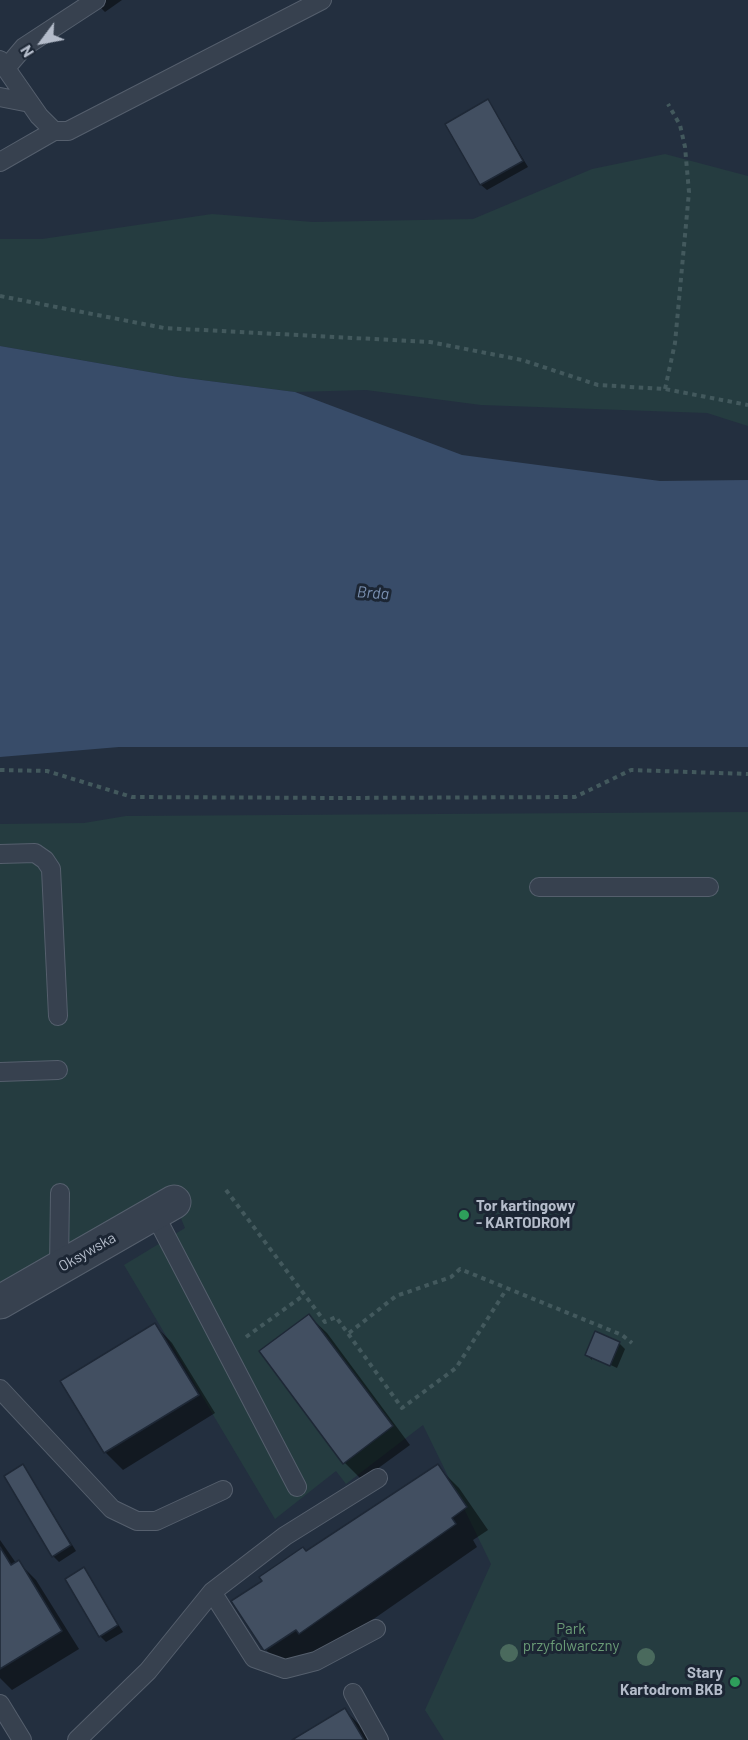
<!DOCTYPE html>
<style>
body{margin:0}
#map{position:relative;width:748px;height:1740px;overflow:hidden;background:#232f3f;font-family:Barlow,sans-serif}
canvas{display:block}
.north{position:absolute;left:12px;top:12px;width:60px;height:60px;-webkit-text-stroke:4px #1c2634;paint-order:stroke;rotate:238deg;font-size:16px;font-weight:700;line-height:24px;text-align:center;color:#b4bcca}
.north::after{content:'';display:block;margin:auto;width:21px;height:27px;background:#b4bcca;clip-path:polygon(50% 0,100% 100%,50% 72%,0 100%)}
</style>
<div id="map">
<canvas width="748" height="1740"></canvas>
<div class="north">N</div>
</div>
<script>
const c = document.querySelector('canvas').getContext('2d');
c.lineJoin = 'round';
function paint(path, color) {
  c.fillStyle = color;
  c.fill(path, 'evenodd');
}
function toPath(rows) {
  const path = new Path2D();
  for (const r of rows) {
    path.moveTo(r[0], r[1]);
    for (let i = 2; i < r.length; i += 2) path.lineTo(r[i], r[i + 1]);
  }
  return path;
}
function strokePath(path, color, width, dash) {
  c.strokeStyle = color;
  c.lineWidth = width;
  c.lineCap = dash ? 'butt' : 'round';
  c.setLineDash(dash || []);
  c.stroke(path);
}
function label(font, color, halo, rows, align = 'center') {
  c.font = font + ' Barlow,sans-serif';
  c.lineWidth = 6;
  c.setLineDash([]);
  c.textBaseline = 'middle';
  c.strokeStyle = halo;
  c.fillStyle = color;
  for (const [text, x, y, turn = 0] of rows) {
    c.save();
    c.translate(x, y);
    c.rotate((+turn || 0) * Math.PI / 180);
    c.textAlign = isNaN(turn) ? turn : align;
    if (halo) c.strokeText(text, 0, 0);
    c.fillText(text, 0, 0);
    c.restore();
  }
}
const green = toPath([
 [665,154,748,176,748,426,707,413,481,405,366,390,295,392,178,377,0,346,0,239,42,239,212,214,313,222,473,219,592,169],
 [748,812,748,1740,444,1740,425,1710,491,1564,423,1425,346,1484,336,1471,275,1519,124,1265,185,1228,174,1202,0,1285,0,824,84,823,126,816]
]);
const water = toPath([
 [0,346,178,377,295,392,462,455,660,481,748,480,748,747,119,747,0,757]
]);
const shadow = toPath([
 [93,0,122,0,105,12],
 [488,101,528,167,487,190,481,185],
 [309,1316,327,1333,410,1445,362,1480,345,1463],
 [155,1325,172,1343,215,1413,123,1470,105,1452,62,1381],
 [619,1343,625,1349,617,1368,592,1356,592,1360,587,1355],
 [23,1466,76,1551,59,1562,53,1556],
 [437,1466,459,1488,488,1530,473,1540,477,1547,322,1655,288,1672,266,1650,306,1552],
 [0,1540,16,1563,18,1562,36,1580,79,1649,12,1690,0,1678],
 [84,1569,123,1632,106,1642,100,1636],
 [345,1710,374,1740,295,1740]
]);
const building = toPath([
 [488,99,523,161,480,185,445,124,488,99],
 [309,1314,393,1426,343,1464,259,1351,309,1314],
 [155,1323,199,1395,104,1453,60,1381,155,1323],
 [595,1331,620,1342,610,1366,585,1355,595,1331],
 [23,1464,71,1545,52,1557,4,1476,23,1464],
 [438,1464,467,1507,452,1518,456,1524,299,1634,296,1630,264,1651,231,1601,262,1581,259,1577,303,1547,306,1551,438,1464],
 [0,1547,11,1565,19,1560,62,1631,0,1669,0,1547],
 [84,1567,118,1625,99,1637,65,1579,84,1567],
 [345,1708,364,1740,292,1740,345,1708]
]);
const path = toPath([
 [0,296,164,328,430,342,522,360,598,385,665,389,748,405],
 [665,389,675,343,689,192,685,147,680,125,668,104],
 [0,770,47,771,132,797,340,798,575,797,631,770,748,774],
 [226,1190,325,1322,336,1317,402,1408,456,1368,506,1290],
 [349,1333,396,1296,451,1277,460,1269,622,1335,632,1343],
 [246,1337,304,1295]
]);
const service = toPath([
 [0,60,39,116,54,131,68,131,322,0],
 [6,68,24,47,96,0],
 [0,97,30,103],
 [0,162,54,131],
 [0,854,35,853,45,860,51,869,58,1016],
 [539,887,709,887],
 [0,1072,58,1070],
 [154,1213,297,1487],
 [59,1267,60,1193],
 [0,1389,112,1509,137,1521,156,1521,223,1490],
 [212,1592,254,1658,285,1669,316,1661,376,1629],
 [353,1693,379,1740],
 [0,1704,22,1740],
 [77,1740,148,1671,212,1592,285,1536,378,1478]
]);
const minor = toPath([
 [0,1302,174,1202]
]);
const trees = [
 [509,1653],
 [646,1657]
];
const markers = [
 [464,1215,6,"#2e9e5b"],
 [735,1682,6,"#2e9e5b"]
];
const poiNames = [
 ["Tor kartingowy",476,1206],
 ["- KARTODROM",476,1223],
 ["Stary",723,1673,"right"],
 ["Kartodrom BKB",723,1690,"right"]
];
const streetNames = [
 ["Oksywska",87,1252,-30]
];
const parkNames = [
 ["Park",571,1629],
 ["przyfolwarczny",571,1646]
];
const waterNames = [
 ["Brda",373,593,4]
];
paint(green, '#253c40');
paint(water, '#384c69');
paint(shadow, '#0007');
paint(building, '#424f61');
strokePath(building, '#1e2836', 1.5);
strokePath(service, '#555f6d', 20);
strokePath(minor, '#555f6d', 35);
strokePath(path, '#43595d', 4, [4.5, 4.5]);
strokePath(service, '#37414f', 18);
strokePath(minor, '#37414f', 33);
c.fillStyle = '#4a6a5d';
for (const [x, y] of trees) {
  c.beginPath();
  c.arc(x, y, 9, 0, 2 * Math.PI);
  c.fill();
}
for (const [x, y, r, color] of markers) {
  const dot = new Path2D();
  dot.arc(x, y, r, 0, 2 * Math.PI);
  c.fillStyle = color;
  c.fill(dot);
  strokePath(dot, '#1c2634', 2);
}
label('bold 15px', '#b4bcca', '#1c2634', poiNames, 'left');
label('15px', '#b4bcca', '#1c2634', streetNames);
label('15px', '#6a9b76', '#1c2634', parkNames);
label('italic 16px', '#7b91b2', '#1c2634', waterNames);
</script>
